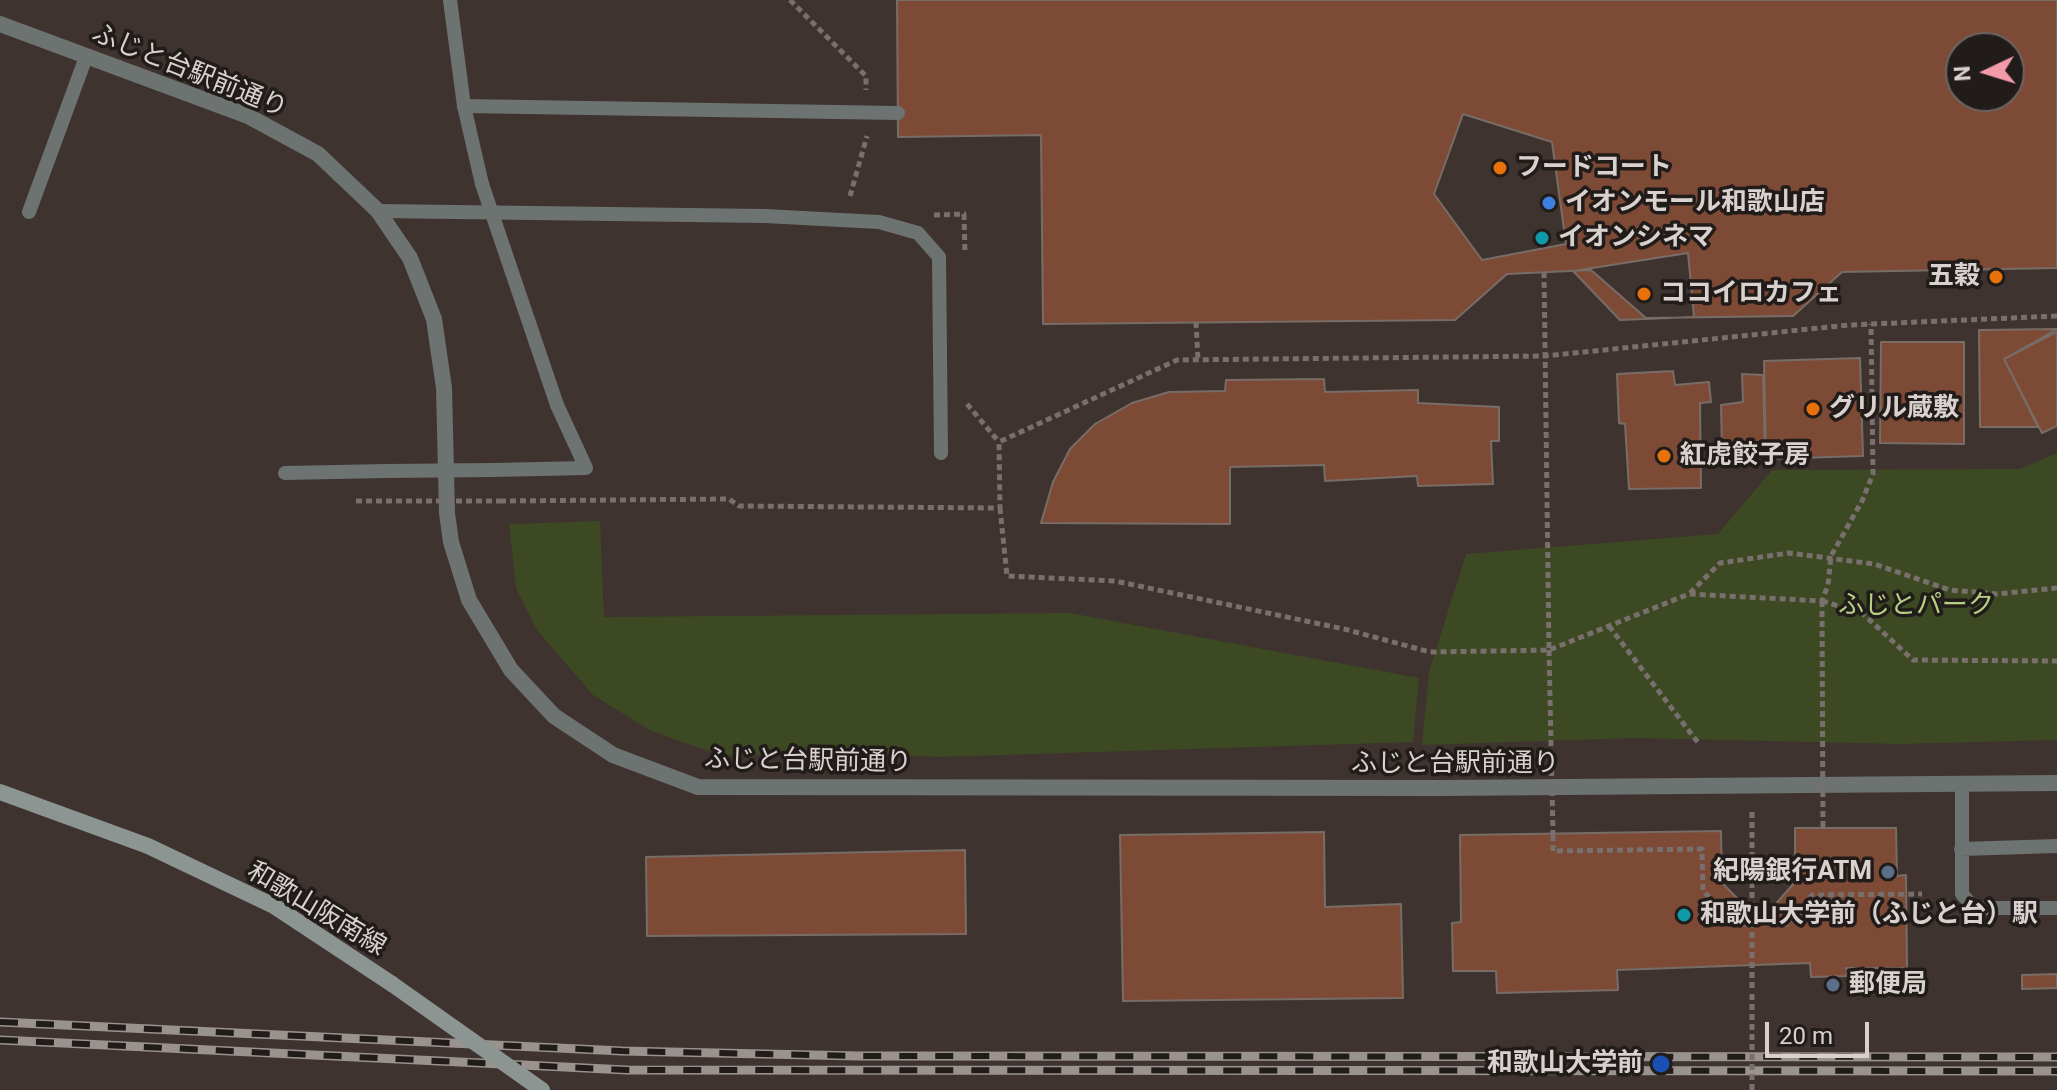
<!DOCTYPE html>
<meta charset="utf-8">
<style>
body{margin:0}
#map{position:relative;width:2057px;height:1090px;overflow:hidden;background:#3e332f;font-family:Roboto,sans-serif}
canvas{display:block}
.north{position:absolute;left:1945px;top:32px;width:80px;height:80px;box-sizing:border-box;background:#211c1a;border:2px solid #6a6462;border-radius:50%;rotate:266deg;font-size:22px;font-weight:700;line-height:32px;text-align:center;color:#d8d1ce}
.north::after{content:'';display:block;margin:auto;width:28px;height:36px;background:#f39aaa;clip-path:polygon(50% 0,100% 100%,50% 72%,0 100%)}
.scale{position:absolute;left:1765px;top:1022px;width:104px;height:36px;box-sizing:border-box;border:4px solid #d8d1ce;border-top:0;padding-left:10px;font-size:24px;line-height:28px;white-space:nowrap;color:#d8d1ce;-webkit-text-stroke:6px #211c1a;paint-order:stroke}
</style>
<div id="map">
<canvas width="2057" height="1090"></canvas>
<div class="north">N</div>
<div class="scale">20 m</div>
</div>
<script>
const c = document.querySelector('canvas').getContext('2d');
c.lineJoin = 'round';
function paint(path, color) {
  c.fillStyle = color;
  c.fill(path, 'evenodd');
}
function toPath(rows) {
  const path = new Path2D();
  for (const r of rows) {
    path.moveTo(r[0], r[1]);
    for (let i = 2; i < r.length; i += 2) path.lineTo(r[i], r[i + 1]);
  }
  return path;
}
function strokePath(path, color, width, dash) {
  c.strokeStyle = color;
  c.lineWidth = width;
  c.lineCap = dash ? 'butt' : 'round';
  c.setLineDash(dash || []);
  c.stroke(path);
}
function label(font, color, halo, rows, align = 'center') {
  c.font = font + ' Roboto,"Noto Sans JP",sans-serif';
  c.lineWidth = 7;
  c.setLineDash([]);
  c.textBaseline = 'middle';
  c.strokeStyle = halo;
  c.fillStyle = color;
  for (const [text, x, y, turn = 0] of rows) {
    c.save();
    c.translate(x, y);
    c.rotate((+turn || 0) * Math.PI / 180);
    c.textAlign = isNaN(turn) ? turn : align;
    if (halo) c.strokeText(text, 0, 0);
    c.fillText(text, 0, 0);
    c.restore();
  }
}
const green = toPath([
 [2057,453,2057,740,1899,744,1635,738,1422,745,1429,672,1466,554,1718,534,1772,470,2020,469],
 [600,521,604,617,1070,613,1419,678,1413,742,939,757,828,752,723,756,651,731,593,695,537,630,516,588,509,524]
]);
const building = toPath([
 [897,0,2057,0,2057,268,1842,272,1793,316,1646,318,1591,270,1507,274,1455,320,1043,324,1041,135,898,137,897,0],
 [1961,48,2009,48,2009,96,1961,96,1961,48],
 [1463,114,1552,142,1566,244,1482,260,1434,194,1463,114],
 [1688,253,1694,317,1620,320,1573,271,1688,253],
 [2057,329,2004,359,2038,427,1980,427,1979,330,2057,329],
 [2057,332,2057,426,2042,433,2004,359,2057,332],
 [1881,342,1964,342,1964,444,1880,443,1881,342],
 [1860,358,1863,456,1766,459,1764,361,1860,358],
 [1673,371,1675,385,1709,382,1711,402,1700,403,1701,488,1629,489,1625,424,1619,423,1617,374,1673,371],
 [1742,374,1763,375,1765,452,1722,453,1721,405,1743,402,1742,374],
 [1324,379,1325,392,1418,390,1418,403,1499,407,1499,441,1491,441,1493,484,1418,486,1417,476,1325,481,1324,465,1230,467,1230,524,1041,523,1053,482,1070,449,1095,424,1132,403,1169,392,1225,391,1226,380,1324,379],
 [1795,828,1896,828,1897,876,1906,875,1907,968,1846,968,1847,976,1811,977,1810,963,1617,970,1618,990,1497,993,1496,971,1453,971,1452,923,1461,922,1460,835,1721,831,1722,883,1746,907,1774,906,1795,882,1795,828],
 [1324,832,1325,907,1401,904,1403,998,1123,1001,1120,835,1324,832],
 [965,850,966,934,647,936,646,857,965,850],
 [2057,974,2057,988,2022,989,2022,975,2057,974]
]);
const path = toPath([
 [790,0,866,76,866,90],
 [850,196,867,136],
 [934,215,964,214,965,254],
 [1544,272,1549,650],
 [1196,322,1198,360],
 [967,404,999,442],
 [500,501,729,499,739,506,1000,508,999,442,1177,360,1545,356,1849,325,2057,316],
 [1000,508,1007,576,1115,581,1344,629,1430,652,1549,650,1689,594,1822,601,1828,585,1831,556,1862,501,1873,474,1871,324],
 [1690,593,1720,563,1789,553,1874,564,1950,590,1997,594,2057,588],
 [1822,601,1862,613,1913,660,2057,661],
 [1609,626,1699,744],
 [1752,812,1752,991],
 [1553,835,1553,851,1702,849,1703,891,1737,924,1790,924,1812,895,1922,894]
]);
const service = toPath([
 [450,0,464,106,482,184],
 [378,211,765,216,879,222,918,233,939,257,941,453],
 [29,212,86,57],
 [493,470,586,468,557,405],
 [285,473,386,471],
 [1962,784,1962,894,1974,908,2057,908],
 [1961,849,2057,846]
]);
const tertiary = toPath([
 [0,24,248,116,318,154,378,211,410,258,434,319,444,388,447,513,451,542,469,600,511,670,554,716,613,755,698,787,1440,788,2057,783]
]);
const secondary = toPath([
 [0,792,148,846,274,906,392,984]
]);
const rail = toPath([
 [0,1022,622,1051,859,1056,2057,1057],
 [0,1040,627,1070,2057,1071]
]);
const pathBridge = toPath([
 [356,501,500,501],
 [1822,601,1823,828],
 [1549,650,1553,835],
 [1752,1090,1752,991]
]);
const serviceBridge = toPath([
 [464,106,898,113],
 [482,184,557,405],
 [386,471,493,470]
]);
const secondaryBridge = toPath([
 [392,984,542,1090]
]);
const markers = [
 [1500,168,8,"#e8710a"],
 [1549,203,8,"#3f7fe0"],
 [1542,238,8,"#0f9aa8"],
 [1996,277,8,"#e8710a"],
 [1644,294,8,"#e8710a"],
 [1813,409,8,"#e8710a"],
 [1664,456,8,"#e8710a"],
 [1888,872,8,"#5c6f8a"],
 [1684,915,8,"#0f9aa8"],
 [1833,985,8,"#5c6f8a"],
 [1661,1064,10,"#1a4fb4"]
];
const streetNames = [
 ["ふじと台駅前通り",189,72,22],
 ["ふじと台駅前通り",808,762,1],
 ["ふじと台駅前通り",1455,764],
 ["和歌山阪南線",316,910,31]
];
const poiNames = [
 ["フードコート",1516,168],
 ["イオンモール和歌山店",1565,203],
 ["イオンシネマ",1558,238],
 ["五穀",1980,277,"right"],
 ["ココイロカフェ",1660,294],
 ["グリル蔵敷",1829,409],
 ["紅虎餃子房",1680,456],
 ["紀陽銀行ATM",1872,872,"right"],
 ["和歌山大学前（ふじと台）駅",1700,915],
 ["郵便局",1849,985],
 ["和歌山大学前",1643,1064,"right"]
];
const parkNames = [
 ["ふじとパーク",1916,606]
];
paint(green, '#3c4923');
paint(building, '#7d4a36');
strokePath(building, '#786c67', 2);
strokePath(path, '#796f6c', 5, [6, 4]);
strokePath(service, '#6d7371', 14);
strokePath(tertiary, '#6d7371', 16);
strokePath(secondary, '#8c9592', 16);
strokePath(rail, '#9a928e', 9);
strokePath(rail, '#211c1a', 6, [18]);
strokePath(pathBridge, '#796f6c', 5, [6, 4]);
strokePath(serviceBridge, '#6d7371', 14);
strokePath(secondaryBridge, '#8c9592', 16);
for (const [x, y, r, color] of markers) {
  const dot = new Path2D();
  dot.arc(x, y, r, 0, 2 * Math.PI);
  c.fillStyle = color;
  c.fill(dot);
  strokePath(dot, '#211c1a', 3);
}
label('26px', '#d8d1ce', '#211c1a', streetNames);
label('bold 26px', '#d8d1ce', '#211c1a', poiNames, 'left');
label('26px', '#b5d183', '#211c1a', parkNames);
</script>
